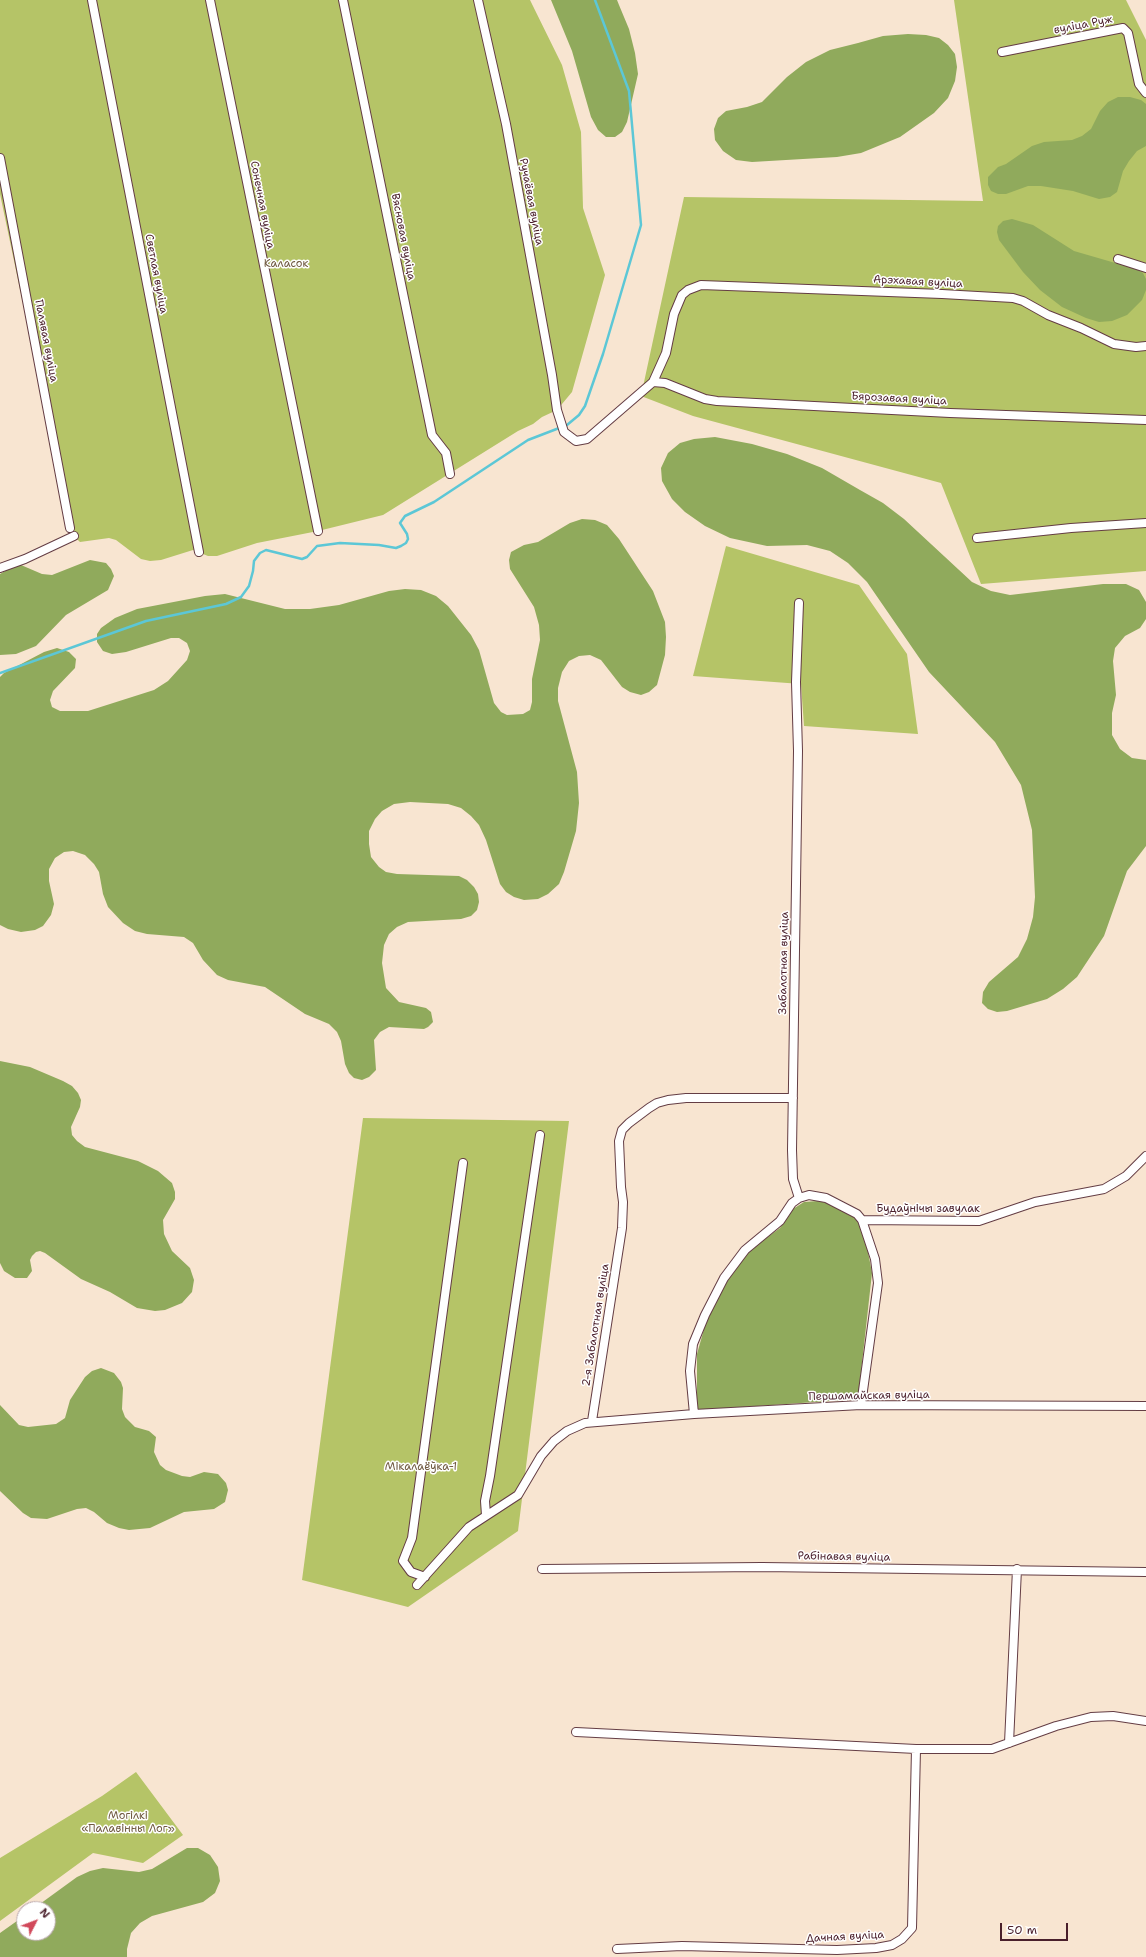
<!DOCTYPE html>
<meta charset="utf-8">
<style>
body{margin:0}
#map{position:relative;width:1146px;height:1957px;overflow:hidden;background:#f8e5d1;font-family:"Shantell Sans",sans-serif}
canvas{display:block}
.north{position:absolute;left:16px;top:1901px;width:40px;height:40px;box-sizing:border-box;background:#fff;border:1px solid #b7a5aa;border-radius:50%;rotate:48deg;font-size:11px;font-weight:700;line-height:16px;text-align:center;color:#4a1f2b}
.north::after{content:'';display:block;margin:auto;width:14px;height:18px;background:#d1495b;clip-path:polygon(50% 0,100% 100%,50% 72%,0 100%)}
.scale{position:absolute;left:1000px;top:1923px;width:68px;height:18px;box-sizing:border-box;border:2px solid #4a1f2b;border-top:0;padding-left:5px;font-size:12px;line-height:14px;white-space:nowrap;color:#4a1f2b;-webkit-text-stroke:3px #fff;paint-order:stroke}
</style>
<div id="map">
<canvas width="1146" height="1957"></canvas>
<div class="north">N</div>
<div class="scale">50 m</div>
</div>
<script>
const c = document.querySelector('canvas').getContext('2d');
c.lineJoin = 'round';
function paint(path, color) {
  c.fillStyle = color;
  c.fill(path, 'evenodd');
}
function toPath(rows) {
  const path = new Path2D();
  for (const r of rows) {
    path.moveTo(r[0], r[1]);
    for (let i = 2; i < r.length; i += 2) path.lineTo(r[i], r[i + 1]);
  }
  return path;
}
function strokePath(path, color, width, dash) {
  c.strokeStyle = color;
  c.lineWidth = width;
  c.lineCap = dash ? 'butt' : 'round';
  c.setLineDash(dash || []);
  c.stroke(path);
}
function label(font, color, halo, rows, align = 'center') {
  c.font = font + ' "Shantell Sans",sans-serif';
  c.lineWidth = 3;
  c.setLineDash([]);
  c.textBaseline = 'middle';
  c.strokeStyle = halo;
  c.fillStyle = color;
  for (const [text, x, y, turn = 0] of rows) {
    c.save();
    c.translate(x, y);
    c.rotate((+turn || 0) * Math.PI / 180);
    c.textAlign = isNaN(turn) ? turn : align;
    if (halo) c.strokeText(text, 0, 0);
    c.fillText(text, 0, 0);
    c.restore();
  }
}
const green = toPath([
 [0,0,530,0,562,65,581,132,583,208,605,275,572,392,557,410,542,417,533,424,518,431,383,515,318,531,257,543,217,556,208,556,193,550,161,560,150,561,141,559,116,540,109,538,80,542,74,536,70,528,0,194],
 [954,0,1126,0,1146,40,1146,571,981,584,941,483,693,416,641,396,684,197,983,201],
 [726,546,859,585,907,654,918,734,804,726,801,684,693,676],
 [363,1118,569,1121,518,1531,408,1607,302,1580],
 [136,1772,183,1835,143,1863,93,1853,0,1921,0,1858,102,1796]
]);
const forest = toPath([
 [551,0,617,0,619,5,629,29,635,53,638,74,627,122,622,132,615,137,606,137,598,130,591,117,572,51],
 [908,34,926,35,939,38,948,45,955,54,957,67,955,81,948,98,934,113,900,137,861,153,837,157,752,162,736,160,723,151,715,140,714,129,718,118,726,111,747,107,762,102,787,77,806,62,830,50,858,43,883,36],
 [1118,97,1130,97,1141,100,1146,104,1146,146,1137,151,1129,161,1123,171,1117,192,1110,197,1099,199,1073,191,1041,186,1028,186,1006,194,998,194,991,191,988,185,988,177,998,167,1006,164,1032,146,1044,142,1072,140,1082,136,1091,129,1100,111,1108,102],
 [1012,219,1033,225,1074,251,1136,269,1143,273,1146,279,1146,290,1142,300,1127,315,1112,321,1099,322,1086,318,1062,307,1040,290,1023,272,999,240,997,232,998,226,1003,221],
 [715,437,752,444,787,454,822,468,860,490,883,503,904,519,972,582,991,591,1010,595,1103,584,1126,584,1139,590,1146,602,1146,619,1140,628,1125,636,1115,648,1113,661,1116,695,1112,713,1112,735,1120,749,1132,758,1146,760,1146,846,1127,871,1104,936,1077,977,1063,989,1047,999,1007,1011,997,1012,988,1009,982,1003,983,992,989,982,1018,957,1027,939,1033,917,1035,897,1032,830,1021,785,995,742,929,672,867,582,848,563,830,551,807,545,767,546,730,538,705,526,685,512,672,499,662,481,661,468,668,453,680,443,694,439],
 [582,519,595,520,607,525,619,539,653,591,665,622,666,637,665,655,657,685,649,692,641,695,630,692,622,687,601,660,590,655,579,656,569,661,562,672,558,688,558,701,577,772,579,803,576,831,564,872,559,884,548,894,538,899,524,900,514,897,506,892,500,884,486,840,479,825,471,816,461,808,448,804,410,802,394,804,382,811,375,819,369,831,369,844,371,857,379,867,386,872,397,874,459,876,467,880,474,887,478,894,479,902,477,910,471,916,461,919,408,922,397,927,389,934,384,945,382,963,386,988,399,1002,426,1008,431,1012,433,1022,428,1027,424,1029,389,1027,380,1032,374,1040,376,1070,369,1077,362,1080,354,1078,349,1073,345,1064,341,1041,337,1032,329,1024,305,1014,265,987,228,980,217,975,203,960,193,943,184,937,147,934,135,931,123,923,108,907,103,894,99,872,94,864,85,855,73,851,64,852,55,858,49,869,49,881,54,904,51,915,43,926,35,930,21,932,8,929,0,925,0,677,4,673,44,652,57,648,69,652,76,659,75,668,53,691,50,700,52,707,60,711,88,711,154,690,168,681,187,660,190,651,187,643,179,638,171,638,126,652,112,654,103,651,97,642,97,634,101,628,115,618,137,609,205,596,225,594,285,609,310,609,339,605,389,591,405,589,421,590,436,596,448,606,471,635,479,650,494,703,501,712,507,715,523,714,530,710,532,702,532,679,540,640,539,625,534,607,510,569,509,560,511,552,524,545,538,542,570,523],
 [90,560,106,563,111,569,114,576,108,590,66,615,36,646,16,654,0,655,0,574,14,566,21,565,42,574,52,575],
 [0,1061,30,1067,63,1081,72,1086,78,1093,81,1100,80,1107,71,1127,72,1135,77,1141,85,1147,138,1161,158,1171,172,1183,175,1192,175,1199,163,1220,164,1234,172,1251,190,1268,194,1280,192,1292,182,1303,165,1310,155,1311,137,1308,110,1292,81,1279,45,1253,40,1251,36,1252,32,1256,30,1260,32,1271,27,1278,15,1278,4,1271,0,1263],
 [818,1201,828,1203,850,1213,859,1223,866,1241,872,1273,858,1399,701,1410,697,1409,697,1354,706,1322,720,1293,739,1262,747,1252,780,1228,793,1209,804,1202],
 [101,1368,114,1373,121,1382,123,1388,122,1409,125,1417,135,1427,149,1431,156,1437,154,1452,160,1465,166,1470,182,1476,190,1477,204,1472,218,1474,226,1483,228,1490,225,1502,214,1509,184,1512,150,1528,129,1530,119,1528,107,1523,94,1512,86,1508,77,1509,47,1519,31,1518,23,1513,0,1491,0,1405,19,1425,28,1427,56,1424,65,1418,70,1400,85,1377,92,1371],
 [187,1848,198,1848,210,1855,218,1867,220,1881,215,1893,203,1902,152,1916,140,1923,131,1933,127,1949,127,1957,0,1957,0,1933,24,1916,24,1933,48,1933,48,1909,33,1909,77,1877,90,1871,103,1868,139,1872,152,1869]
]);
const stream = toPath([
 [0,673,146,621,226,604,241,597,249,586,253,571,254,561,260,553,266,550,302,559,307,557,317,546,340,543,379,545,396,548,401,546,406,543,408,539,407,534,400,523,405,516,434,502,528,440,567,425,579,415,585,406,603,354,641,225,629,91,595,0]
]);
const street = toPath([
 [92,0,199,552],
 [210,0,318,531],
 [343,0,432,435,446,453,450,474],
 [478,0,506,124,552,375,557,410,564,432,576,441,587,439,653,382,666,353,674,314,682,295,688,290,701,285,942,294,1013,298,1023,301,1048,315,1081,328,1114,344,1136,347,1146,346],
 [1002,52,1123,28,1128,33,1139,84,1146,93],
 [0,158,70,528],
 [1118,259,1146,268],
 [653,382,665,383,705,399,717,401,950,413,1146,420],
 [977,538,1071,528,1146,523],
 [0,568,25,559,74,536],
 [799,1198,793,1179,792,1150,798,751,796,682,799,603],
 [862,1220,979,1221,1035,1202,1104,1189,1126,1176,1146,1156],
 [694,1414,690,1371,693,1344,705,1315,724,1278,745,1250,780,1221,792,1203,799,1198,809,1195,826,1198,857,1214,862,1220,875,1259,878,1283,861,1405],
 [592,1421,622,1228,623,1202,621,1187,619,1141,622,1130,629,1123,649,1108,657,1103,668,1100,686,1098,793,1098],
 [486,1515,485,1501,490,1476,540,1135],
 [542,1569,762,1567,1146,1572],
 [425,1577,411,1572,403,1561,412,1538,463,1163],
 [417,1585,469,1527,518,1495,541,1456,554,1441,567,1431,585,1423,694,1414,861,1405,1146,1406],
 [576,1732,916,1749,992,1749,1056,1726,1091,1717,1113,1716,1146,1721],
 [1009,1743,1017,1569],
 [617,1949,682,1946,837,1950,876,1948,892,1945,902,1939,912,1928,916,1749]
]);
const streetNames = [
 ["вуліца Руж",1083,25,-11],
 ["Ручаёвая вуліца",531,202,79],
 ["Сонечная вуліца",262,205,79],
 ["Вясновая вуліца",403,237,79],
 ["Светлая вуліца",156,274,79],
 ["Арэхавая вуліца",918,282,3],
 ["Палявая вуліца",46,341,79],
 ["Бярозавая вуліца",899,399,3],
 ["Забалотная вуліца",784,963,-89],
 ["Будаўнічы завулак",928,1209],
 ["2-я Забалотная вуліца",596,1325,-81],
 ["Першамайская вуліца",869,1396,-1],
 ["Рабінавая вуліца",844,1557,1],
 ["Дачная вуліца",845,1937,-3]
];
const parkNames = [
 ["Каласок",286,264],
 ["Мікалаёўка-1",421,1467],
 ["Могілкі",128,1816],
 ["«Палавінны Лог»",128,1829]
];
paint(green, '#b5c467');
paint(forest, '#90aa5c');
strokePath(stream, '#5cc7d6', 2.5);
strokePath(street, '#643d44', 10);
strokePath(street, '#fff', 8);
label('11px', '#4a1f2b', '#fff', streetNames);
label('11px', '#6f5940', '#fff', parkNames);
</script>
